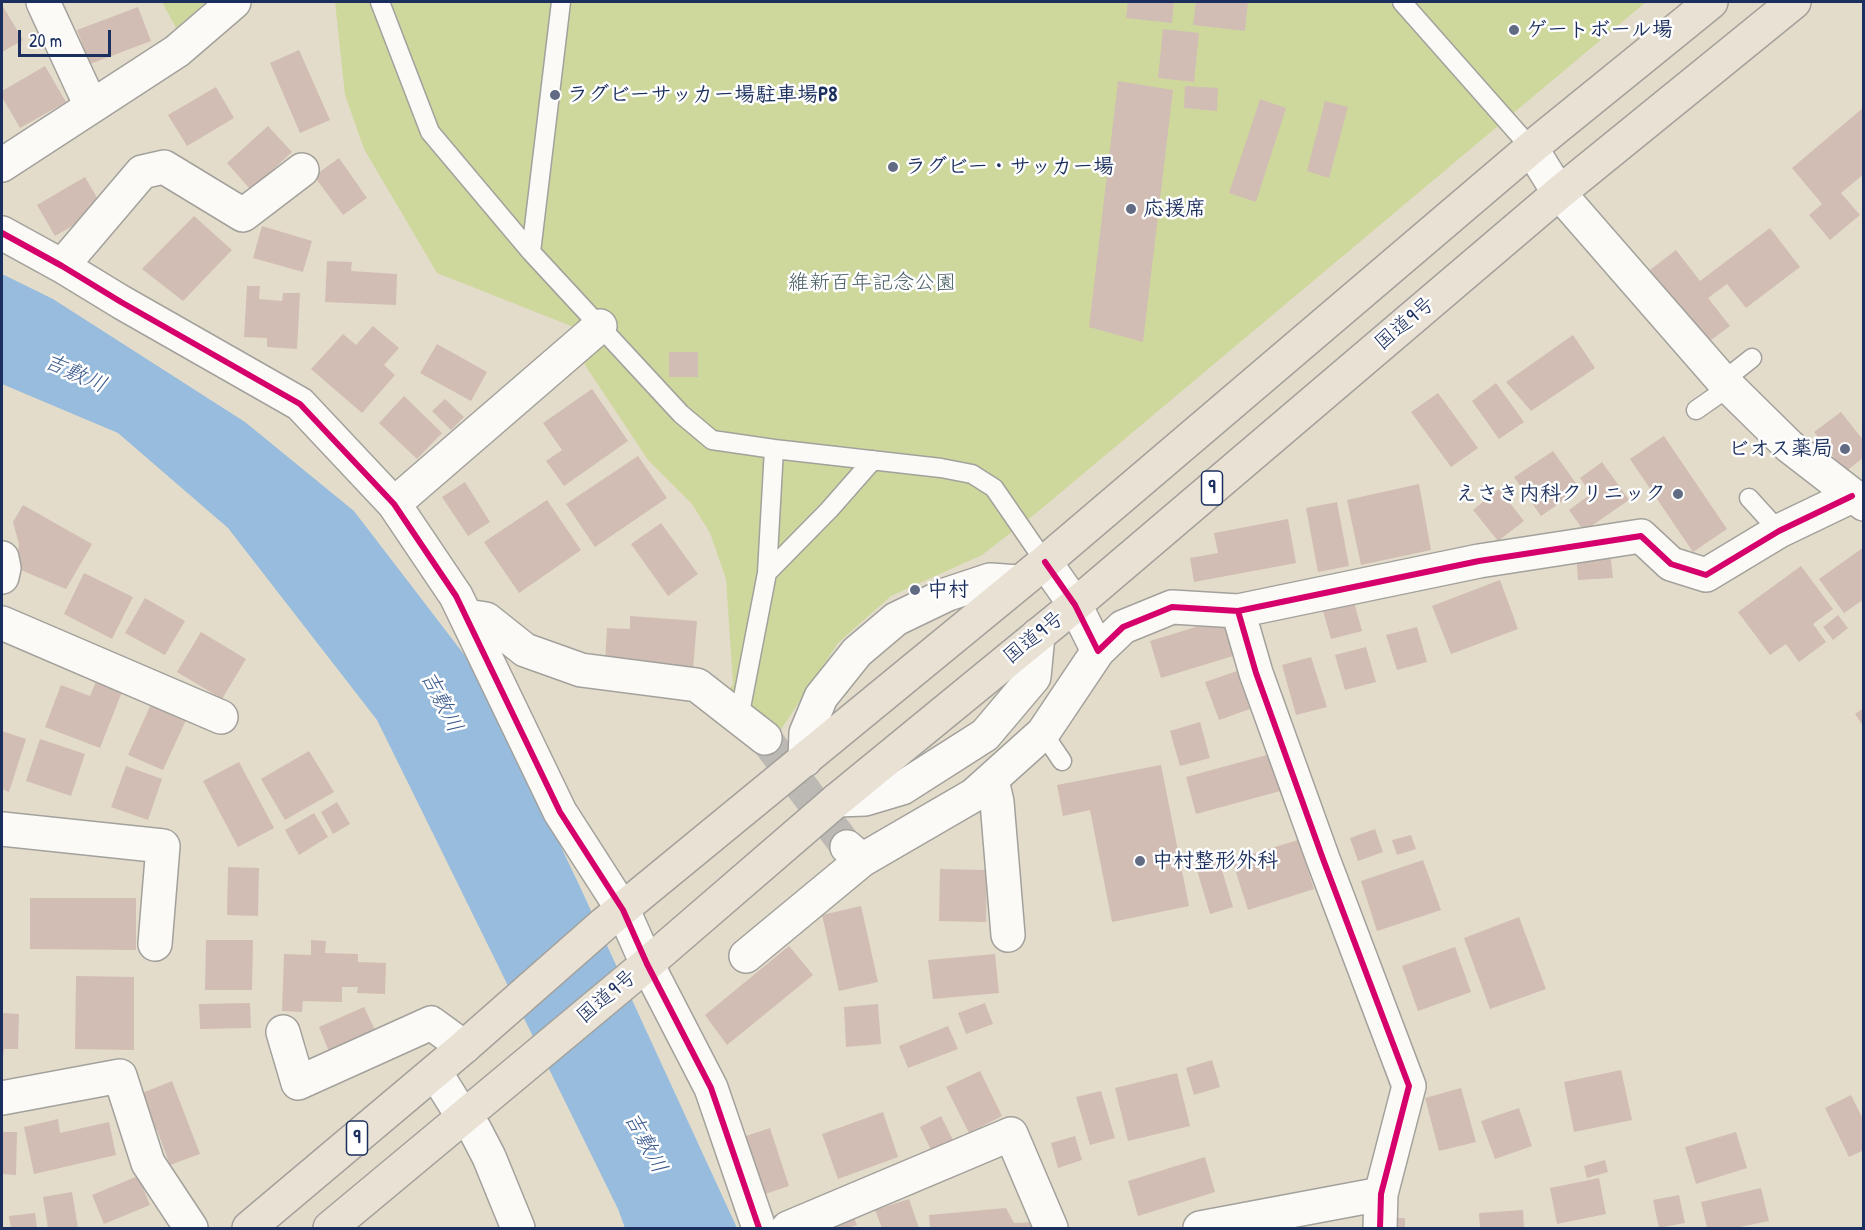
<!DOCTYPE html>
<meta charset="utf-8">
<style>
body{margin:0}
#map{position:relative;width:1865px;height:1230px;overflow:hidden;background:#e4dcca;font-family:"Patrick Hand",sans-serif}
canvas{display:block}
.frame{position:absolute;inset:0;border:3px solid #1b2f5e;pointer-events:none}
.scale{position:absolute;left:18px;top:30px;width:93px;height:27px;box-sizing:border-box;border:3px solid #1b2f5e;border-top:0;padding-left:8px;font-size:18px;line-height:21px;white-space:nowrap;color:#1b2f5e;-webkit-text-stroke:4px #fff;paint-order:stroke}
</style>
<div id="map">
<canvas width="1865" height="1230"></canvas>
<div class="frame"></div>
<div class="scale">20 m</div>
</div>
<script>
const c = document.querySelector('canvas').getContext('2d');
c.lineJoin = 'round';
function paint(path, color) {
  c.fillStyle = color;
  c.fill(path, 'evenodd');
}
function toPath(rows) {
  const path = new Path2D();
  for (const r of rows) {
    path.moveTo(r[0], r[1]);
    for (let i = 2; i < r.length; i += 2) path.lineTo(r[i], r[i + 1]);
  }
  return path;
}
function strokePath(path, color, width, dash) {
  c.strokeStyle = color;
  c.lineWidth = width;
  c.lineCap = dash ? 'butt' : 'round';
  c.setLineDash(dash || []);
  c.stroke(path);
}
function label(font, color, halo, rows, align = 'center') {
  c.font = font + ' "Patrick Hand","Klee One",sans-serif';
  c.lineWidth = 5;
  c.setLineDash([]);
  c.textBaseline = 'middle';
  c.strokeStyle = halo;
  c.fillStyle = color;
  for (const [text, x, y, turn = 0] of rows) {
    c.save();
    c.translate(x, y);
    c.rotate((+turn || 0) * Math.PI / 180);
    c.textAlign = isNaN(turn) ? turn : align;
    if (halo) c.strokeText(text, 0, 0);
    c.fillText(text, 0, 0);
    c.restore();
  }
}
const green = toPath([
 [162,2,207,2,176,28],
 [335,2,1646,2,1034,515,982,555,891,596,838,643,780,731,725,695,733,684,726,579,710,533,692,504,648,460,585,365,576,328,437,273,364,149,345,95]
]);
const water = toPath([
 [2,274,53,299,245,422,354,511,479,674,581,889,737,1228,625,1228,618,1209,377,720,228,528,118,433,2,384]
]);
const building = toPath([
 [1128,2,1174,2,1172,23,1126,18],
 [1196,2,1248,2,1245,31,1193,25],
 [2,5,23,40,2,52],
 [138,7,151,41,90,64,77,30],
 [1163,29,1199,33,1194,82,1158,78],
 [299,50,330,120,300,133,270,63],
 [45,66,66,102,20,128,2,97,2,91],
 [1118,81,1173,90,1143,342,1089,327],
 [1185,86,1218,88,1217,111,1184,108],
 [216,87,234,118,187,146,168,115],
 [1260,99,1286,108,1256,202,1229,193],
 [1325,101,1348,107,1329,178,1307,171],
 [1864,107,1864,174,1841,193,1860,215,1830,240,1809,215,1822,204,1792,168],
 [268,126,292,152,251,190,227,163],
 [339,158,367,198,343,215,314,176],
 [85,177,103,208,55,236,37,205],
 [194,216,232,250,183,301,142,269],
 [262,226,312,241,303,272,253,258],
 [1770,228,1800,267,1746,308,1727,284,1708,298,1730,326,1707,343,1650,270,1676,250,1700,281],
 [327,261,352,262,351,271,397,274,396,305,325,302],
 [247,286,260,286,259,299,282,301,283,293,300,293,297,349,267,347,267,338,244,337],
 [373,326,399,348,384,365,395,375,362,413,311,369,343,334,356,345],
 [1573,335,1595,368,1531,411,1506,382],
 [437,344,487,372,471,401,420,373],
 [669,352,698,352,698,377,669,377],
 [1496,383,1524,422,1499,439,1472,401],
 [592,389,628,441,564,486,546,461,562,450,543,423],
 [1438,393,1478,448,1451,467,1411,412],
 [404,396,442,433,417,459,379,423],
 [445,399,464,417,451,430,432,411],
 [1841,412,1864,441,1864,457,1845,472,1814,432],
 [1664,436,1727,529,1693,552,1630,459],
 [1553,451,1580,489,1541,516,1514,477],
 [638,456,667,498,595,547,566,504],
 [1602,462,1629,500,1584,531,1569,510,1591,494,1580,478],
 [465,482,490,522,468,536,442,497],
 [1419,484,1431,550,1361,565,1347,500],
 [1499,489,1524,521,1498,541,1473,510],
 [547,500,581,550,519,593,484,542],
 [1337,502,1349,566,1318,572,1306,508],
 [23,505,92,544,66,589,16,568,19,544,13,522],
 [1288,519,1296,563,1194,582,1190,558,1218,553,1214,533],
 [661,523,698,574,668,596,631,544],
 [1864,547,1864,599,1844,613,1819,579],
 [1610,551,1613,578,1578,580,1576,553],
 [1801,566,1833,609,1813,624,1826,642,1799,662,1786,644,1770,655,1738,612],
 [84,573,133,597,112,639,64,614],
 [1500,580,1518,629,1451,654,1432,606],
 [1352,595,1362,631,1331,639,1321,604],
 [145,598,185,621,165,655,125,633],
 [1838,615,1848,628,1833,640,1823,627],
 [630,616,697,621,693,669,605,663,607,628,630,629],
 [1222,619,1233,656,1161,678,1150,641],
 [1417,627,1427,662,1397,670,1386,635],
 [201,632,246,659,222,699,177,672],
 [1366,647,1376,682,1345,690,1335,655],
 [1311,657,1327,707,1296,715,1282,665],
 [1237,671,1250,709,1219,720,1205,682],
 [97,679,123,689,100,748,45,727,61,685,90,696],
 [152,702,187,718,163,770,128,755],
 [1864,708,1864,727,1855,714],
 [1200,722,1210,758,1180,766,1170,731],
 [2,731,26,739,9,792,2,789],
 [40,739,85,754,71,796,26,781],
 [309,751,334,792,285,820,261,779],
 [1274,753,1284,790,1196,814,1186,777],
 [239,762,274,828,238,847,203,781],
 [1161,765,1189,906,1112,922,1090,810,1063,816,1057,785],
 [126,766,162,779,148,820,111,807],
 [337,802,350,824,333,834,321,812],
 [314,813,328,837,299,855,285,830],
 [1375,829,1383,852,1358,861,1350,838],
 [1411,835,1416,849,1397,855,1392,840],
 [1298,840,1314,889,1248,910,1232,860],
 [1219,860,1233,907,1210,914,1196,867],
 [1423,860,1441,910,1377,931,1361,881],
 [228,867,259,868,258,916,227,915],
 [940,869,987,870,986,922,939,921],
 [30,898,136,898,136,950,30,949],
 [861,906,878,982,839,991,822,915],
 [1519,917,1546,989,1490,1009,1464,938],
 [206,940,253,940,252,990,205,990],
 [311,940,326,941,325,953,358,954,358,962,386,963,385,994,357,993,358,987,342,987,342,1002,303,1001,302,1012,282,1011,284,954,311,955],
 [789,946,813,975,727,1045,705,1015],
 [1455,947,1471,992,1418,1011,1402,966],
 [995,954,999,993,933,999,928,960],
 [76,976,134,977,134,1050,75,1049],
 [250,1003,251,1028,200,1029,199,1004],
 [985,1003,993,1024,966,1034,958,1013],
 [878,1004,881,1044,846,1047,844,1007],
 [364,1007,377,1034,330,1054,319,1027],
 [2,1013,19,1014,18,1049,4,1049,3,1058,2,1058],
 [948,1026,958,1049,908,1068,899,1046],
 [1212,1060,1220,1087,1194,1095,1186,1068],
 [1621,1070,1632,1120,1574,1132,1564,1082],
 [980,1071,1002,1116,969,1133,946,1087],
 [1177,1073,1190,1126,1128,1141,1115,1088],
 [172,1081,200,1154,170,1165,157,1130,150,1133,135,1096],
 [1461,1088,1476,1142,1439,1151,1425,1098],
 [1101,1091,1115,1138,1090,1145,1076,1097],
 [1851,1095,1864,1121,1864,1150,1849,1157,1825,1108],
 [1519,1108,1532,1146,1495,1159,1481,1121],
 [883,1112,898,1157,838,1179,822,1134],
 [941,1116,954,1142,932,1152,920,1127],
 [58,1119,60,1133,109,1122,116,1155,34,1174,24,1127],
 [770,1128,789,1186,759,1196,740,1138],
 [2,1132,17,1132,16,1175,2,1174],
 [1736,1132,1747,1168,1696,1184,1685,1147],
 [1075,1136,1082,1160,1058,1168,1051,1143],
 [1205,1157,1215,1192,1138,1216,1128,1181],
 [1605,1160,1608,1172,1587,1178,1584,1166],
 [138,1176,150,1205,104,1224,92,1195],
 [1599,1178,1606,1214,1557,1224,1550,1188],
 [1761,1188,1769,1221,1735,1228,1707,1228,1701,1202],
 [72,1192,78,1228,48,1228,43,1197],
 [1679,1195,1685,1223,1659,1228,1653,1200],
 [909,1199,919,1228,882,1228,875,1210],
 [850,1207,857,1225,847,1228,825,1228],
 [1006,1208,1014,1223,1039,1222,1039,1228,930,1228,929,1215],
 [1523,1210,1524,1228,1480,1228,1479,1213],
 [35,1213,37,1228,11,1228,9,1216],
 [1391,1218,1405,1218,1405,1228,1391,1228]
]);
const streetTunnel = toPath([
 [765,738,847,847]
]);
const lane = toPath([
 [380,2,430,132,531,252,681,414,712,440,774,449,941,468,972,474,994,488,1045,562],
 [1402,2,1531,148],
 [531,252,561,2],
 [1723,381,1752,358],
 [1696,410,1729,387],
 [1749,498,1779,531],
 [767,573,829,510,873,460],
 [739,718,767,573,774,449],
 [1043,733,1062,761]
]);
const street = toPath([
 [43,2,91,106],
 [1531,148,1559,193,1723,381,1789,446,1864,504],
 [2,165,177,51,234,2],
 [2,233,62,266,121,302,300,404,394,504,456,596,560,812,623,910,647,964,711,1088,759,1228],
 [62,266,142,172,164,167,243,215,302,170],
 [394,504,600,326],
 [2,558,4,568,2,577],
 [1045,562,1075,605,1098,651,1123,627,1172,607,1238,611,1256,673,1323,859,1409,1086,1381,1194,1380,1228],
 [1238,611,1479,561,1641,536,1671,564,1706,575,1779,531,1852,496],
 [466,616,486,619,525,650,581,670,697,685,765,738],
 [2,623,221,717],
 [805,760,806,733,821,697,857,652,896,619,948,594,990,580,1019,582],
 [992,780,997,802,1008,935],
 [837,800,865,799,902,788,985,735,1034,677,1038,635],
 [2,829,163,846,155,944],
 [847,847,862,860,974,795,1043,733,1098,651],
 [746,956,862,860],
 [283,1032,298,1083,431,1023,464,1047],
 [435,1072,463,1117,475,1130,489,1157,518,1228],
 [2,1098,120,1076,148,1163,191,1228],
 [788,1228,1011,1134,1051,1228],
 [1200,1228,1381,1194]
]);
const highway = toPath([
 [249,1228,464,1047,604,924,1045,562,1531,148,1711,2],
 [330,1228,647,964,837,800,1075,605,1559,193,1794,2]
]);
const cycleway = toPath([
 [2,233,62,266,121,302,300,404,394,504,456,596,560,812,623,910,647,964,711,1088,759,1228],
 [1045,562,1075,605,1098,651,1123,627,1172,607,1238,611,1256,673,1323,859,1409,1086,1381,1194,1380,1228],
 [1238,611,1479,561,1641,536,1671,564,1706,575,1779,531,1852,496]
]);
const markers = [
 [1514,30,6,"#616c84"],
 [555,95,6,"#616c84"],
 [893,167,6,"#616c84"],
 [1131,209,6,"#616c84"],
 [1845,449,6,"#616c84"],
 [1678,494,6,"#616c84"],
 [915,590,6,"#616c84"],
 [1140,861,6,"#616c84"]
];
const shields = [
 [1212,488,21],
 [357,1138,21]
];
const shieldNames = [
 ["9",1212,488],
 ["9",357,1138]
];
const poiNames = [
 ["ゲートボール場",1526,30],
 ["ラグビーサッカー場駐車場P8",567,95],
 ["ラグビー・サッカー場",905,167],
 ["応援席",1143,209],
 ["ビオス薬局",1833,449,"right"],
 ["えさき内科クリニック",1666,494,"right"],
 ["中村",927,590],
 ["中村整形外科",1152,861]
];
const parkNames = [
 ["維新百年記念公園",872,283]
];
const streetNames = [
 ["国道9号",1405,324,-40],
 ["国道9号",1034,638,-39],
 ["国道9号",607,997,-40]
];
const waterNames = [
 ["吉敷川",75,374,24],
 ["吉敷川",441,702,63],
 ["吉敷川",645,1143,62]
];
paint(green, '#ced89d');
paint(water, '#97bcdd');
paint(building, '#d1bdb3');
strokePath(streetTunnel, '#bcb9b4', 33, [33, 16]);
strokePath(lane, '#a3a19c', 21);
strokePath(street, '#a3a19c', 36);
strokePath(highway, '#a3a19c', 36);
strokePath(lane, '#fbfaf7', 18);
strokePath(street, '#fbfaf7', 33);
strokePath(highway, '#e8e1d4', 33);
strokePath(cycleway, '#d6006c', 6);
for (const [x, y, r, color] of markers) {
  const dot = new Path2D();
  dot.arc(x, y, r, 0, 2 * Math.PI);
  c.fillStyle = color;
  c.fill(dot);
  strokePath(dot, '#fff', 2);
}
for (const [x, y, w] of shields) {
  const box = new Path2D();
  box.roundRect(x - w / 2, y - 17, w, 34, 4.5);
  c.fillStyle = '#fff';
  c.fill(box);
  strokePath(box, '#1b2f5e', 1.5);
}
label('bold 20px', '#1b2f5e', null, shieldNames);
label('bold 21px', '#1b2f5e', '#fff', poiNames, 'left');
label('21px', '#4b6166', '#fff', parkNames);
label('21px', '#1b2f5e', '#fff', streetNames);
label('italic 22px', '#3b5b8d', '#fff', waterNames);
</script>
